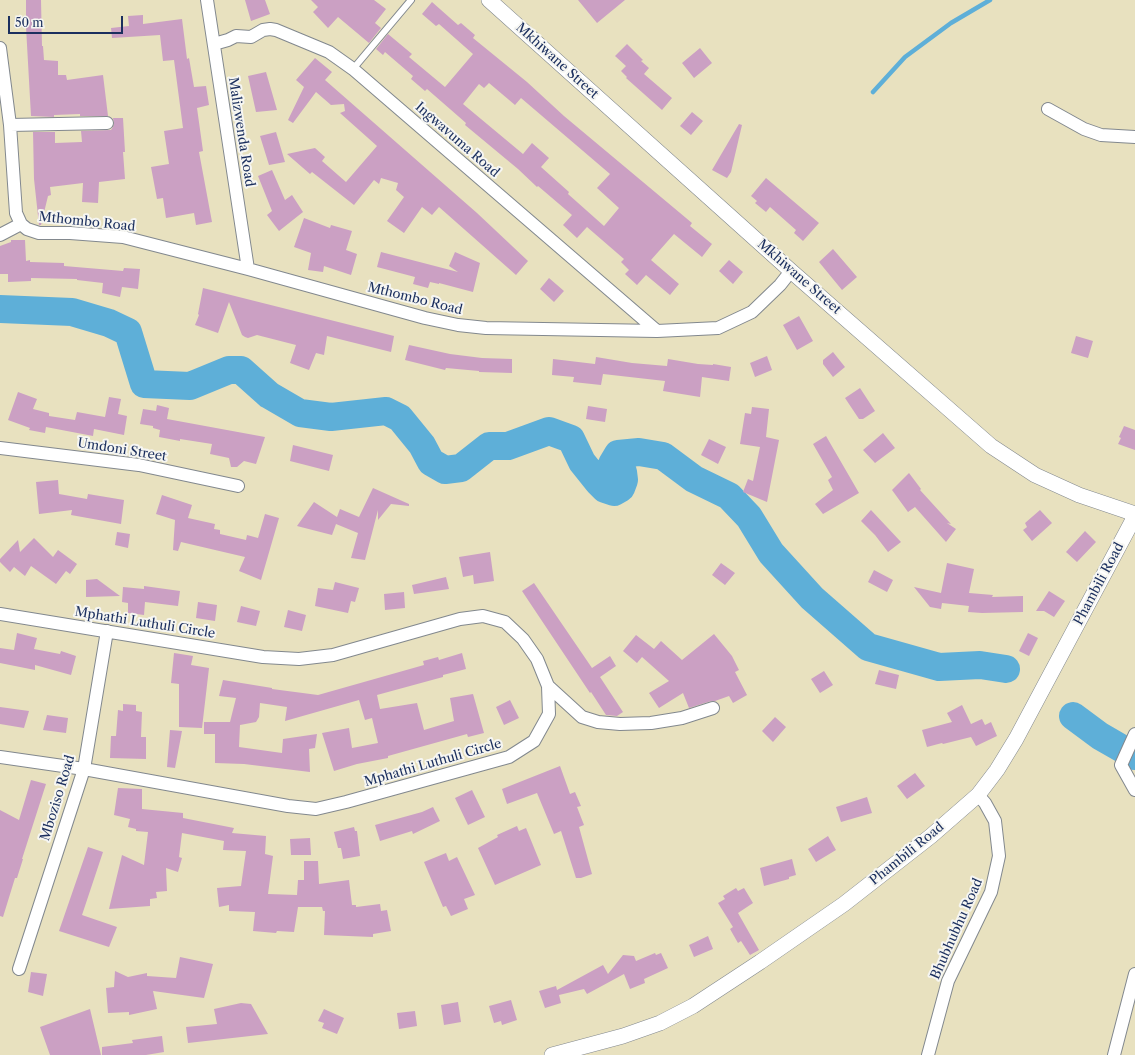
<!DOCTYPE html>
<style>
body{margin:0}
#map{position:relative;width:1135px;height:1055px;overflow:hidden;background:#e8e1bf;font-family:"Libre Caslon Text",serif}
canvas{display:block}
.scale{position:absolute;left:8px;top:16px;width:115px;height:18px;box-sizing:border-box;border:2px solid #1b2f5e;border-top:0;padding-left:5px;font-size:12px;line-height:14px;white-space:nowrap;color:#1b2f5e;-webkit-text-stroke:3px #f6f6f2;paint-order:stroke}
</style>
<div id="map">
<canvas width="1135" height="1055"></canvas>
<div class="scale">50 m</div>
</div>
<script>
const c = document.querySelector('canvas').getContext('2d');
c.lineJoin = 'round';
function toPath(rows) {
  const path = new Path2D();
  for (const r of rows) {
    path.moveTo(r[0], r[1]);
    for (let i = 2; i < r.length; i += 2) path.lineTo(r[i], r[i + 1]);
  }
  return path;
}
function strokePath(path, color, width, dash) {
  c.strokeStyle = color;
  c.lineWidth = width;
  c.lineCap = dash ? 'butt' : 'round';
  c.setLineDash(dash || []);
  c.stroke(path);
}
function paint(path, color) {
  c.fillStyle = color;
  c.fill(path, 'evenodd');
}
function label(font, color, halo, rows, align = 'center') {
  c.font = font + ' "Libre Caslon Text",serif';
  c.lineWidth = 4;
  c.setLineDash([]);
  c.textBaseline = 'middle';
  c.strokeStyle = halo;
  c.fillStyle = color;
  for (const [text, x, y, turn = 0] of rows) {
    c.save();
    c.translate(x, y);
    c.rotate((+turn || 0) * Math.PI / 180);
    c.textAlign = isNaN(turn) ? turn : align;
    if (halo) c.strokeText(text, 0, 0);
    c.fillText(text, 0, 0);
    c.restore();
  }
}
const stream = toPath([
 [873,92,905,57,951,23,990,0]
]);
const river = toPath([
 [0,309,72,312,109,323,128,332,144,384,190,386,229,370,241,370,269,395,300,413,331,417,386,411,400,418,422,445,431,462,445,470,461,468,489,446,508,446,549,431,571,439,582,462,598,482,605,489,614,492,621,488,624,480,623,472,612,464,618,454,639,452,663,456,694,479,729,496,749,517,771,553,812,598,868,647,939,667,980,665,1006,669],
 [1073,716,1100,736,1135,756]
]);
const building = toPath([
 [26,0,41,0,42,46,43,46,44,60,58,61,58,75,66,75,67,80,103,75,108,116,80,116,80,114,54,115,54,117,31,116,26,27],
 [245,0,265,0,270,14,251,21],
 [311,0,374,0,386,9,375,23,381,28,369,43,338,17,328,28,313,12,318,7],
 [578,0,625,0,597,23],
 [432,2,458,25,461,23,475,35,473,38,527,82,564,116,692,223,690,226,712,244,702,257,674,234,651,260,679,284,670,295,646,275,637,285,625,274,629,270,621,262,624,259,587,227,577,238,563,225,572,215,538,186,537,187,518,169,465,125,466,123,427,89,425,91,411,79,413,76,385,52,383,55,376,49,388,34,412,54,409,57,445,87,473,54,439,24,436,26,422,14],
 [489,83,515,105,521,98,610,174,597,188,619,208,604,226,568,194,569,192,541,167,549,158,532,143,523,154,463,104,479,84,484,88],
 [143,15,143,24,182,19,187,59,189,58,194,87,206,86,209,105,197,108,203,151,199,152,212,222,196,225,194,213,166,218,163,198,157,199,151,167,169,164,164,131,183,128,174,60,163,61,160,35,112,38,111,28,129,26,128,16],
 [627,44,643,60,641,61,649,68,644,74,672,98,662,110,626,78,627,77,621,71,626,66,615,56],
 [700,48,712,63,694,78,682,63],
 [315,58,332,72,325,80,477,213,528,261,516,275,439,207,432,215,422,207,404,233,387,221,404,197,396,190,398,183,381,178,379,184,374,180,354,205,312,172,310,174,287,154,315,148,325,157,322,161,346,182,377,146,340,113,345,111,344,104,331,105,316,92,293,123,288,120,304,87,296,80],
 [266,72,277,110,256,112,248,76],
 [692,112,703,121,691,135,680,126],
 [113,118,123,118,125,152,123,152,125,179,99,182,98,203,82,202,83,183,50,187,51,195,48,196,41,225,39,225,34,179,33,132,55,132,55,143,82,142,81,131,111,130,113,127,114,123],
 [739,124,742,125,731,172,727,178,712,170],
 [276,132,285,162,269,165,260,136],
 [272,170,285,200,292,195,303,212,279,231,267,215,272,211,258,176],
 [766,178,819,223,803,241,794,233,796,230,770,207,766,212,755,203,757,201,751,196],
 [304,218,330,228,331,225,352,231,346,250,357,254,351,275,324,266,323,272,308,270,311,253,294,247],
 [11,240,25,240,26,261,30,260,30,262,64,263,64,266,123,271,124,268,140,269,138,289,122,287,120,297,102,293,103,283,77,280,77,279,31,278,31,281,8,282,8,274,0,274,0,246,11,242],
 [833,249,857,277,842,290,819,262],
 [381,252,458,272,449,266,455,252,480,263,473,292,439,283,439,284,430,282,428,288,413,284,415,277,377,267],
 [729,260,743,272,733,284,719,271],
 [549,278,564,291,554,302,540,289],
 [203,288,394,336,391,352,327,336,324,355,316,353,309,370,290,363,296,345,257,335,248,338,245,337,242,335,229,302,218,333,195,325,199,315,198,314],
 [799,316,813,341,797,350,783,325],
 [1076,336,1093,341,1088,358,1071,353],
 [409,345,450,354,482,358,512,359,512,373,479,372,479,371,446,368,445,370,405,360],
 [833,352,845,367,833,377,823,364,823,360],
 [767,356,772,370,755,377,750,363],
 [596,357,632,363,667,366,668,359,698,364,713,365,713,364,731,367,729,381,702,377,700,397,663,391,665,381,603,374,601,385,573,382,574,377,552,375,553,359,595,364],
 [860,388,875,411,863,419,859,419,845,398],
 [18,392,37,399,33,409,49,413,49,416,75,420,77,412,105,417,109,397,121,399,118,414,127,416,124,435,94,429,93,436,46,427,45,433,29,430,30,428,8,420],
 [157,405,169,408,167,419,265,437,256,464,244,461,237,467,231,467,229,458,210,454,212,444,180,439,180,441,159,437,160,430,153,428,153,426,140,424,143,409,156,411],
 [588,406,607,409,605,422,586,419],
 [752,407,769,409,766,437,779,440,767,502,743,492,748,479,753,481,760,447,740,444,745,413,751,414],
 [1124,426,1135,430,1135,450,1118,444,1121,438,1119,437],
 [883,433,895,448,875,463,863,450],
 [826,436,859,493,823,514,815,504,833,490,828,480,832,477,813,444],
 [709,439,726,447,718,464,701,455],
 [293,445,333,455,329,471,290,461],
 [909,473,921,489,920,490,951,524,947,523,956,529,946,542,915,507,908,512,892,490],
 [58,480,59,494,87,499,88,494,124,500,121,524,71,515,72,510,39,514,36,482],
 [373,488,409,504,409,506,391,504,378,520,378,510,365,560,351,558,358,533,336,524,332,535,297,526,314,502,337,517,340,509,359,517],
 [162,495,192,505,188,518,215,524,214,529,220,530,220,534,246,540,247,535,258,538,265,514,279,518,261,580,239,571,245,557,181,542,178,551,173,550,175,520,156,514],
 [871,510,901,542,888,552,875,535,861,521],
 [1040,510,1052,523,1032,541,1023,530,1027,527,1025,523],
 [1085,531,1096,542,1077,562,1066,552],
 [117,532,130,534,128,548,115,545],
 [34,538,53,557,58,550,77,564,70,574,66,571,56,584,31,566,25,576,14,567,10,572,0,562,0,559,18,540,20,552],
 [490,552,494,581,474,584,473,575,463,577,459,557],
 [721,563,735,573,725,585,712,575],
 [947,563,974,569,969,593,993,595,992,597,1023,596,1023,612,982,613,968,612,969,606,942,603,941,609,930,607,914,587,941,593],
 [874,570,893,580,887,592,868,582],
 [446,577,449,589,414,594,412,585],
 [97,579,120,596,86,597,86,580],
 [335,582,359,588,355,602,351,601,348,613,315,606,318,588,333,590],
 [534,583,592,668,610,656,616,666,600,677,623,712,617,716,606,715,591,692,590,693,522,591],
 [144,586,180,591,178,606,145,602,144,615,128,613,128,603,122,602,123,587,144,589],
 [1049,591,1065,601,1054,617,1044,611,1036,611],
 [404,592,405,608,385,610,384,594],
 [198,602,217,605,215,621,196,618],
 [241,606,260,611,256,626,237,622],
 [288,610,306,615,302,631,284,627],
 [17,633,37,638,34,649,60,654,61,651,76,656,71,675,35,665,35,670,0,663,0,648,14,650],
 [1028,633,1038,638,1029,656,1019,651],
 [714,634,732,656,739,670,735,672,747,695,733,703,729,696,715,701,711,701,689,708,683,693,659,708,649,693,669,681,642,657,637,663,623,651,636,635,654,649,661,641,682,660],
 [174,653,193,656,191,665,209,668,202,728,179,727,179,684,171,683],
 [462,653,466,669,443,675,443,677,377,695,380,709,417,703,424,730,454,721,450,698,473,694,484,733,468,737,467,734,388,756,388,758,357,764,334,771,322,733,349,728,352,748,378,743,372,718,365,720,359,700,285,721,287,707,260,703,259,717,256,722,240,725,239,747,282,753,283,739,317,734,315,748,309,749,310,772,244,764,215,763,215,734,204,734,204,722,230,722,236,698,219,696,223,680,272,688,272,689,318,695,424,665,423,661,438,657,439,660],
 [879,670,899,675,896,689,875,684],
 [824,671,833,685,820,693,811,679],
 [510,700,519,718,504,725,496,707],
 [123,704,136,705,136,711,142,712,141,737,146,737,146,759,110,758,111,736,116,736,118,710,123,711],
 [962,705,971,724,982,719,985,725,991,722,997,736,976,746,971,737,943,744,942,743,927,747,922,730,952,722,947,713],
 [0,707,29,711,24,728,0,724],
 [47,715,68,718,66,733,43,730],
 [775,717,786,727,773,742,762,731],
 [170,730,182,731,175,768,167,767],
 [560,766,570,794,575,792,581,806,577,807,584,825,579,827,592,874,581,878,576,878,561,831,554,834,537,793,507,804,502,789],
 [915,773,925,786,907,799,897,786],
 [31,780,46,784,22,859,23,859,17,878,15,878,3,917,0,916,0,810,19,820],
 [118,788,142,789,142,809,183,813,183,818,234,828,232,833,266,836,265,854,273,856,268,894,297,895,298,880,304,880,304,861,318,861,319,884,349,880,352,905,356,905,356,907,380,904,381,911,387,910,391,931,373,934,373,937,324,935,325,911,323,911,322,907,298,907,294,932,277,931,276,933,253,931,255,912,229,911,229,905,219,907,217,888,241,886,246,851,223,850,224,841,182,833,179,857,182,858,178,872,166,868,167,891,156,892,157,898,150,899,150,906,109,909,122,855,144,865,148,832,136,831,136,829,128,827,130,819,114,815],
 [472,790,485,817,468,825,455,798],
 [867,797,872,813,841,822,836,807],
 [433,807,440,821,413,834,412,831,380,841,375,825,422,812],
 [517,826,519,831,526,828,541,865,495,885,478,848,498,837,497,835],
 [354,827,355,831,357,831,360,856,343,859,341,848,338,848,334,832],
 [828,836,836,850,816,862,808,849],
 [310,838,311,855,291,855,290,839],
 [88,847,103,852,82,915,117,927,109,947,59,931],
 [446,853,449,861,457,857,475,895,464,899,468,909,451,916,446,906,443,907,424,862],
 [792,859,796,875,789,877,789,879,764,886,760,868],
 [736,888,738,891,744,888,753,903,738,913,759,950,750,955,741,941,738,943,730,929,733,927,718,903,725,899,723,896],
 [708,936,713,949,694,957,689,945],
 [655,953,656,955,661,953,668,968,644,979,645,983,630,989,624,974,587,994,584,989,559,995,561,1003,545,1008,539,991,556,986,557,990,603,965,608,974,623,955,634,956,636,961],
 [180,957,213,964,204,998,153,991,157,1009,129,1015,129,1012,108,1013,106,988,114,987,115,971,128,977,147,973,147,976,176,978],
 [31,972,47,974,43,996,28,992],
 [511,1000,517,1020,502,1025,501,1021,494,1023,489,1006],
 [458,1002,461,1022,444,1025,441,1005],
 [241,1003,251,1004,268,1034,188,1043,186,1027,217,1024,214,1009],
 [90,1009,101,1055,50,1055,40,1027],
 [324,1009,344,1018,337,1034,322,1028,324,1023,318,1021],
 [415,1011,417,1026,399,1029,397,1013],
 [162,1036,164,1052,146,1055,102,1055,102,1047,133,1043,132,1040]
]);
const service = toPath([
 [353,69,411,0]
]);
const minor = toPath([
 [207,0,248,269],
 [214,44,228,40,236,36,251,37,263,30,270,29,276,30,329,52,353,69,657,331],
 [0,48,10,125,16,213,21,224,27,229,39,233,70,233,123,237,248,269,425,318,458,325,486,328,657,331,718,328,752,312,780,285,791,271],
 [1048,109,1084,129,1101,135,1135,137],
 [10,125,107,123],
 [0,235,21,224],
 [0,448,139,465,238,486],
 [0,614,263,657,299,659,333,655,460,619,483,616,505,622,523,639,537,659,548,686,549,714,534,741,509,757,346,802,316,809,288,806,84,769,0,757],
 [548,686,582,717,598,722,620,724,651,723,682,718,713,708],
 [1135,734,1121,765,1135,790],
 [19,969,84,769,107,631],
 [928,1055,948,981,991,892,999,856,995,821,985,803,978,795],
 [1114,1055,1135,974]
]);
const tertiary = toPath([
 [489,0,791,271,991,446,1035,475,1079,495,1135,514],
 [552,1055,623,1036,660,1023,693,1006,760,962,844,904,931,836,978,795,997,770,1016,739,1135,516]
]);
const streetNames = [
 ["Mkhiwane Street",557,61,42],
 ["Malizwenda Road",241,132,81],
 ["Ingwavuma Road",457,140,41],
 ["Mthombo Road",87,222,6],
 ["Mkhiwane Street",799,277,41],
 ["Mthombo Road",415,299,14],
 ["Umdoni Street",122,450,9],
 ["Phambili Road",1099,584,-62],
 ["Mphathi Luthuli Circle",145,623,9],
 ["Mphathi Luthuli Circle",433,763,-16],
 ["Mboziso Road",58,798,-73],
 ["Phambili Road",907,854,-39],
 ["Bhubhubhu Road",957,929,-66]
];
strokePath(stream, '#5eafd8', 4.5);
strokePath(river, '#5eafd8', 28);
paint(building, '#cba0c3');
strokePath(service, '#82888e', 8);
strokePath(minor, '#82888e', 14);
strokePath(tertiary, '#82888e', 16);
strokePath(service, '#fff', 6);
strokePath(minor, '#fff', 12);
strokePath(tertiary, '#fff', 15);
label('13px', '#1b2f5e', '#f6f6f2', streetNames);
</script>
